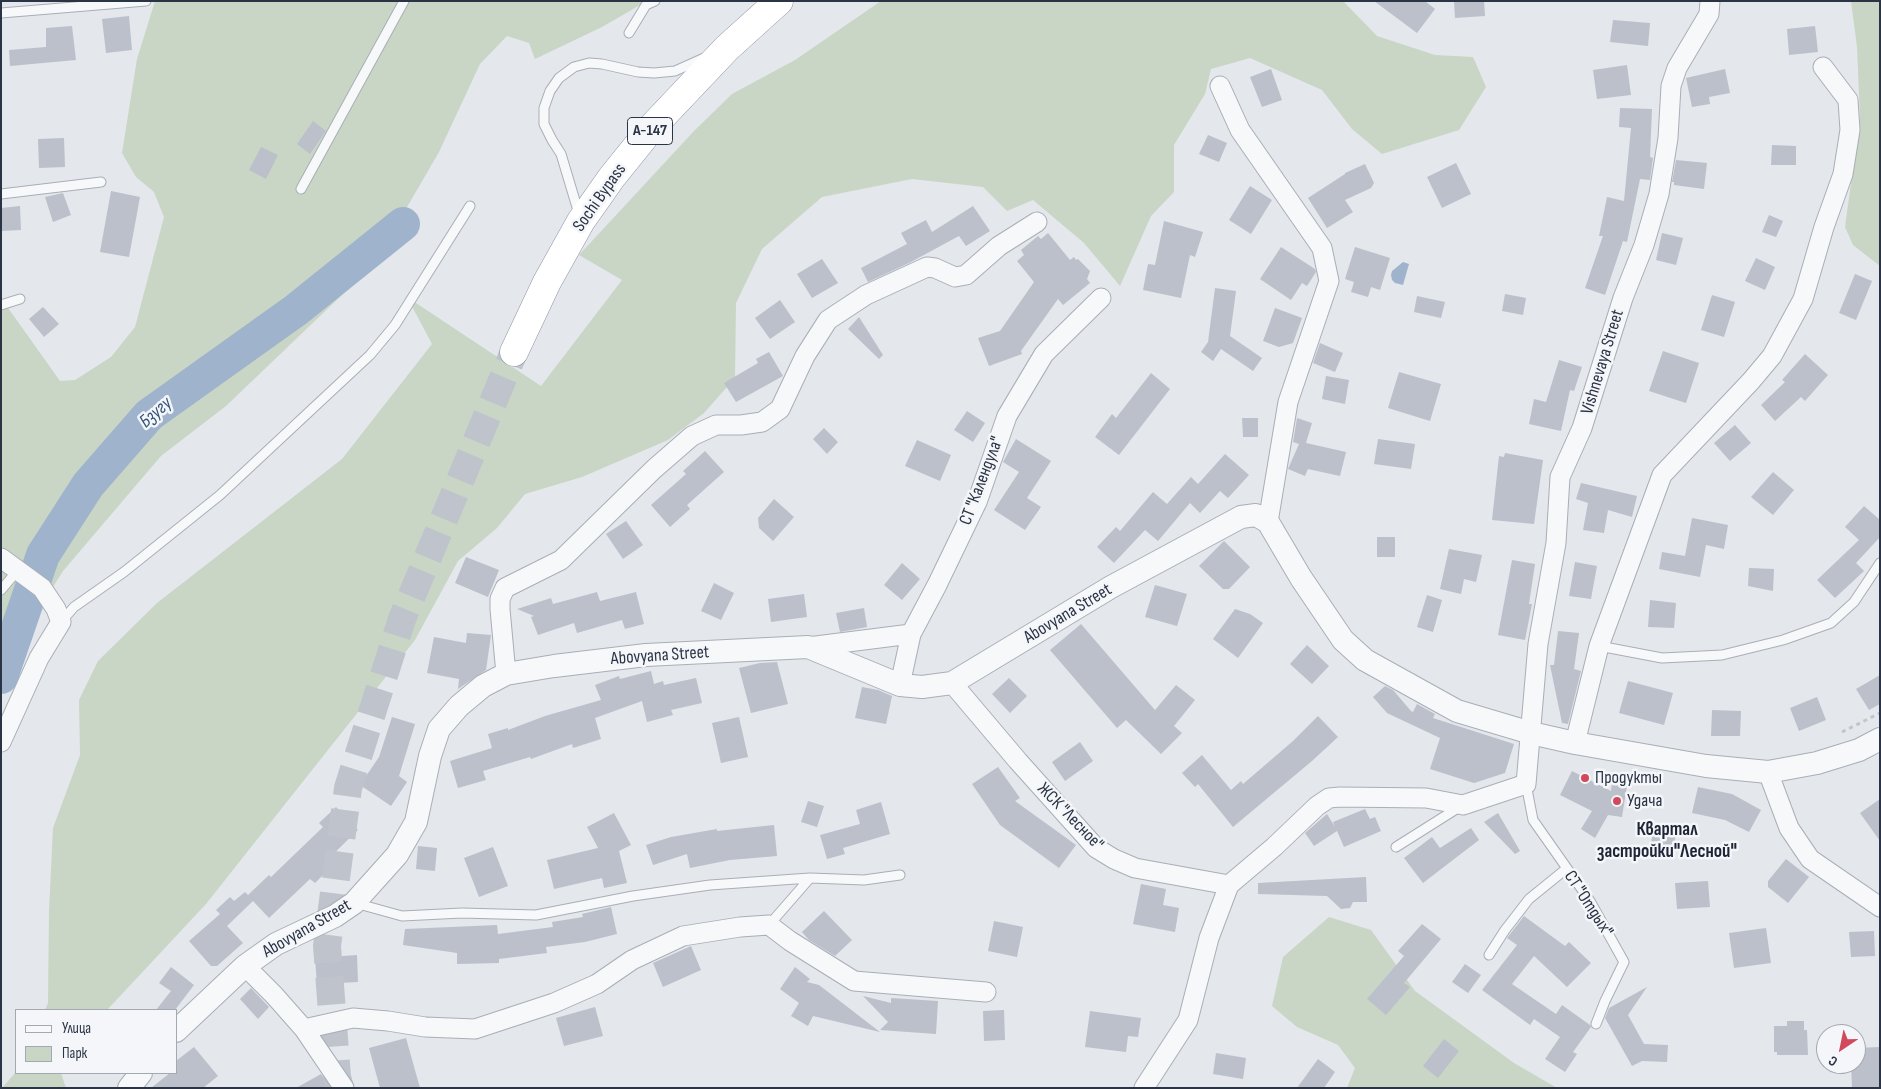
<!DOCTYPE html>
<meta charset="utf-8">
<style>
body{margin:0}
#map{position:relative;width:1881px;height:1089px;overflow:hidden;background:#e4e7ec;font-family:"Sofia Sans Condensed",sans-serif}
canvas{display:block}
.frame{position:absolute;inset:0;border:2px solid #2b3445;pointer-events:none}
.legend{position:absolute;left:15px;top:1009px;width:162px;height:65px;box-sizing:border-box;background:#f4f6f9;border:1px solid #a4a8b1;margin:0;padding:6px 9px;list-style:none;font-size:15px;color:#2b3445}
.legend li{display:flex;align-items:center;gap:10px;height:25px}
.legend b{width:25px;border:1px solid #a4a8b1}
.north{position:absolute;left:1816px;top:1024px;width:50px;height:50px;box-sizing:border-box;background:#f4f6f9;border:1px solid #a4a8b1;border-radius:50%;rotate:214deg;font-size:14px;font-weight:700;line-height:20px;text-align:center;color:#2b3445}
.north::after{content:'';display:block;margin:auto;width:18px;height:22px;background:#d1495b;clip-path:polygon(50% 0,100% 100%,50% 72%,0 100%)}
</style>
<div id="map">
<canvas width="1881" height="1089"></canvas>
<div class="frame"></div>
<ul class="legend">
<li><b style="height:6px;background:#f7f8fa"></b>Улица</li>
<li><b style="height:14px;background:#c9d6c5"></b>Парк</li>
</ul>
<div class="north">С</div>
</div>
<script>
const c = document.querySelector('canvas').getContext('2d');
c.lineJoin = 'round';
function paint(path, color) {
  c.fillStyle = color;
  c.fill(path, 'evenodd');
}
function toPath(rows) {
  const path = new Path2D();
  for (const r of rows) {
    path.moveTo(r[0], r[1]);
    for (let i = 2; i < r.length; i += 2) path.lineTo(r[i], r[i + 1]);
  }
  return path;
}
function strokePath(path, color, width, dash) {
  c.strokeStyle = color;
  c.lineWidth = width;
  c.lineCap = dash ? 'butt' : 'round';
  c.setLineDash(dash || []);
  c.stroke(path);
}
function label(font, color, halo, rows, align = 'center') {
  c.font = font + ' "Sofia Sans Condensed",sans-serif';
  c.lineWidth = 5;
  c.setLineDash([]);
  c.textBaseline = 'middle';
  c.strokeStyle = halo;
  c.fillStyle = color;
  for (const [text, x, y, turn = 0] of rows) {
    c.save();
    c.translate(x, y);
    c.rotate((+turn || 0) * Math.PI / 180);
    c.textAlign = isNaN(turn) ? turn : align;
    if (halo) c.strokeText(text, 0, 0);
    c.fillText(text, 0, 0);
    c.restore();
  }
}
const green = toPath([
 [155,1,647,1,602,27,535,59,529,43,507,36,480,64,439,152,392,233,342,295,226,406,161,456,63,571,1,670,1,298,60,381,75,380,111,357,135,327,164,217,154,192,136,177,122,153,137,59],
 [881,1,1343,1,1377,36,1435,55,1473,57,1486,87,1459,130,1382,154,1352,129,1322,90,1250,58,1211,69,1205,94,1174,145,1174,192,1151,216,1120,286,1084,243,1033,200,1007,211,983,187,912,179,822,197,762,249,736,303,735,378,704,413,668,440,582,477,525,494,497,528,458,561,415,640,206,904,107,1010,45,1010,48,1003,49,911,53,828,80,755,79,700,98,661,157,603,342,459,432,344,407,297,541,386,622,280,579,255,694,131,732,94,795,60],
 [1851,1,1880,1,1880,266,1853,245,1845,227,1860,117,1857,47],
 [1329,917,1371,930,1415,991,1514,1063,1557,1088,1347,1088,1355,1068,1338,1045,1297,1027,1272,1006,1283,957],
 [16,1072,61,1073,66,1088,2,1088]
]);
const water = toPath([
 [1403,262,1409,264,1403,285,1395,283,1392,280,1391,275,1392,271]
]);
const river = toPath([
 [1,677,43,555,88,485,149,415,296,310,403,224]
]);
const building = toPath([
 [1374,1,1425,1,1435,9,1417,33],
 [1454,1,1484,1,1485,16,1455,18],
 [129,16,132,50,106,53,102,19],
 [1613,20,1650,23,1648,46,1610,42],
 [72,26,76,60,10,66,9,50,46,47,46,28],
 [1815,26,1818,52,1789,55,1787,29],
 [1627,65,1631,95,1597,99,1593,70],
 [1271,69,1282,100,1262,107,1250,77],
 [1725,69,1730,93,1709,97,1710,104,1692,107,1686,78],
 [1620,108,1652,109,1650,157,1653,158,1650,180,1640,179,1627,242,1623,241,1605,295,1585,288,1603,236,1599,236,1607,197,1624,201,1631,128,1619,127],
 [313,121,326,131,310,154,297,144],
 [1208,135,1227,143,1219,162,1199,154],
 [64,138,65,167,39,168,38,139],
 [1772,145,1796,146,1796,165,1771,165],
 [261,147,278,155,266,179,249,170],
 [1676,160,1707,163,1704,189,1674,185,1674,182,1672,182],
 [1456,163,1471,194,1442,208,1427,177],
 [1365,164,1374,183,1371,188,1345,200,1353,212,1327,228,1308,198,1345,174,1345,173],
 [1250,186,1272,200,1251,234,1229,220],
 [111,191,140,197,129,257,100,252],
 [63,193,71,215,53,222,45,197],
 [20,206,21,230,1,231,1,208],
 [973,206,990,231,966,246,959,236,909,263,868,282,861,268,907,244,901,233,926,220,932,232],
 [1769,215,1783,221,1776,237,1762,232],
 [1164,221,1203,232,1195,257,1190,255,1181,298,1143,290,1148,264,1155,265],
 [1048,233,1070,260,1074,257,1076,260,1078,259,1090,271,1087,279,1090,283,1063,305,1058,299,1021,351,1022,354,989,366,978,338,1000,331,1034,282,1017,261,1024,255,1021,250,1038,236,1041,239],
 [1662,233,1683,238,1676,265,1656,260],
 [1281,247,1315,269,1316,272,1307,286,1302,283,1291,300,1260,279],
 [1355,247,1390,258,1380,290,1371,287,1368,297,1351,292,1354,282,1345,279],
 [1756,258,1775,267,1765,290,1745,281],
 [822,259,838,283,812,298,797,274],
 [1855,274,1872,281,1856,320,1839,313],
 [1215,288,1236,291,1230,336,1262,358,1253,371,1221,349,1213,361,1201,352,1208,342],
 [1505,294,1526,298,1523,315,1502,311],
 [1712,295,1735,302,1724,337,1701,330],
 [1417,296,1445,302,1441,318,1414,312],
 [780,300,795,322,770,339,755,318],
 [43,307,59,324,44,337,29,319],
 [1275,308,1302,318,1293,343,1279,347,1263,341],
 [859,317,883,355,879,359,848,329],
 [1320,343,1343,353,1335,372,1313,363],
 [1663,351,1699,363,1686,403,1649,391],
 [769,352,783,376,736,402,724,383,758,363,756,359],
 [1805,354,1828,375,1805,401,1801,397,1775,421,1761,405,1785,382,1782,380],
 [1559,360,1582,367,1574,391,1570,390,1561,431,1529,424,1534,399,1546,402],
 [1399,372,1441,384,1430,421,1388,408],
 [1151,373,1170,389,1119,455,1095,437,1112,414,1116,418],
 [1326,376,1349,380,1345,404,1322,399],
 [967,411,985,423,973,442,954,430],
 [1242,418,1258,418,1258,437,1243,437],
 [1297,418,1312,423,1306,443,1346,452,1340,476,1308,469,1305,476,1288,469,1299,444,1293,442],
 [1735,425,1751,443,1730,461,1714,443],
 [824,428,838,442,827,454,813,439],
 [1016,439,1051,461,1027,498,1041,507,1025,530,994,510,1019,472,1003,462],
 [1378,439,1415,444,1411,469,1374,464],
 [917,440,951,455,940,481,905,466],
 [705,451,724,472,687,505,690,509,670,527,651,505,686,474,683,471],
 [1505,453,1543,460,1534,524,1492,520,1499,456,1504,457],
 [1225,454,1249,475,1228,498,1220,491,1200,513,1190,503,1158,541,1145,530,1114,563,1097,547,1116,527,1120,531,1153,492,1167,504,1191,477,1198,484],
 [1773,472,1794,490,1773,515,1751,497],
 [1581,483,1637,496,1632,517,1608,510,1604,533,1583,530,1588,503,1576,499],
 [774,499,794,517,773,541,759,528,758,518],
 [1864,506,1880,520,1880,537,1856,563,1864,571,1835,598,1817,580,1859,540,1845,527],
 [1692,518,1728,525,1724,549,1706,545,1700,577,1659,569,1662,552,1685,556],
 [626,521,643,545,623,559,606,534],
 [1377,537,1395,537,1395,557,1377,557],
 [1224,541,1250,567,1229,589,1223,589,1199,566],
 [1449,549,1482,555,1476,582,1464,579,1461,594,1440,589],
 [466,557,499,570,488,597,455,583],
 [1512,560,1535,564,1529,604,1532,604,1525,640,1498,635],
 [1575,562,1597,566,1591,599,1569,596],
 [902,563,920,579,902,600,884,585],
 [1749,568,1774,569,1773,591,1748,586],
 [714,583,734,593,721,620,701,611],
 [1155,585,1187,594,1177,626,1145,617],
 [597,592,600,601,636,592,644,624,625,629,622,620,577,633,574,623,538,635,531,617,534,616,517,609,551,598,553,604],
 [804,594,807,617,771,622,768,599],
 [1427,595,1442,600,1433,632,1417,627],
 [1650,600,1676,603,1674,628,1648,627],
 [864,608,867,627,840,632,836,613],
 [1235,609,1250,614,1263,623,1238,658,1213,639],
 [1081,624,1155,710,1176,685,1195,700,1174,726,1182,733,1161,754,1126,720,1117,728,1050,650],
 [1558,631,1579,633,1574,669,1581,671,1568,724,1562,723,1550,665,1554,665],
 [467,633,491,635,486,670,458,689,459,679,427,673,434,637,466,643],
 [1307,645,1329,666,1312,684,1290,664],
 [777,662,788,704,751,713,739,668,760,663],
 [651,671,654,684,663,681,664,685,696,678,702,703,671,710,673,715,647,722,642,701,595,718,601,739,573,748,572,744,531,759,530,757,483,771,486,780,458,788,450,761,492,748,488,734,508,728,508,730,545,716,601,700,595,685,619,676,620,679],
 [1880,675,1880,704,1869,710,1856,689],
 [1009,678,1027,696,1010,713,992,694],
 [1628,681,1673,693,1664,725,1619,713],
 [1385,686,1393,690,1411,711,1413,712,1417,704,1435,714,1433,718,1514,744,1505,773,1474,783,1430,769,1440,738,1387,713,1373,697],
 [862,687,878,690,892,696,886,724,855,718],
 [1817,697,1826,720,1799,731,1790,708],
 [1712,710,1741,711,1740,736,1711,736],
 [1318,716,1338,737,1312,761,1233,827,1198,784,1195,787,1182,773,1202,755,1231,790,1241,781,1243,784,1293,741],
 [392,717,415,724,399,776,407,782,391,806,360,785,379,757],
 [739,717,748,757,721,763,712,723],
 [1080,742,1093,761,1065,781,1052,762],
 [998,767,1020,798,1015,801,1076,845,1059,868,1000,825,972,784],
 [1572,771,1611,791,1612,783,1627,786,1622,817,1608,815,1595,838,1581,829,1592,811,1560,795],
 [1698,787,1732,794,1761,810,1749,832,1725,820,1692,813],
 [1880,799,1880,841,1860,813],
 [808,801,824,806,817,827,801,822],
 [881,802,890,834,843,848,845,854,827,859,820,835,860,824,856,810],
 [336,807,358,830,328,859,333,865,315,883,310,879,269,918,253,901,227,926,243,943,217,966,211,966,189,941,220,914,216,910,230,897,234,901,245,892,248,895,269,875,271,877,323,827,319,823],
 [1365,809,1370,819,1375,817,1381,831,1344,847,1337,831,1314,846,1305,833,1327,814,1335,827,1333,822],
 [614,813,631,845,619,851,627,883,604,888,602,878,554,889,547,860,598,848,587,827],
 [1498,813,1520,851,1515,854,1484,822],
 [1655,824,1677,828,1673,851,1650,847],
 [774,825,777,856,730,860,690,868,687,854,653,865,646,845,671,837,717,829,717,831],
 [1471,828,1479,840,1423,883,1404,858,1432,837,1440,848],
 [418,846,437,848,435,871,416,869],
 [493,847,508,886,479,897,464,858],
 [1786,859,1809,877,1788,903,1768,887,1768,881],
 [1366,877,1367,902,1353,902,1350,908,1341,909,1327,896,1258,894,1258,883],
 [1708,881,1710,907,1677,909,1675,883],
 [1141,884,1166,889,1163,905,1179,908,1175,932,1133,924],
 [611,907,617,934,585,942,546,947,547,953,499,959,499,963,457,964,457,953,403,945,405,929,497,925,498,934,553,927,552,922,583,917,582,914],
 [824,911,852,940,835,956,809,940,802,932],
 [1524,916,1565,946,1569,942,1591,963,1567,987,1534,956,1512,984,1556,1014,1562,1005,1590,1025,1591,1027,1573,1052,1577,1054,1565,1072,1545,1059,1560,1037,1534,1019,1530,1025,1482,990,1517,945,1507,938],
 [994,921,1023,927,1017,957,988,951],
 [1422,924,1441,939,1404,983,1410,987,1386,1015,1367,999,1404,956,1398,951],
 [1766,928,1771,963,1734,968,1729,933],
 [1874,931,1875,956,1851,957,1849,932],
 [691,946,701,970,663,987,653,963],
 [357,955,358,982,317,984,315,958],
 [1465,964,1481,975,1468,993,1452,982],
 [171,967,194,985,175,1010,156,1010,171,991,159,983],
 [795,967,810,979,807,982,819,985,880,1032,813,1016,808,1026,791,1016,799,1003,780,989],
 [1647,987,1628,1015,1644,1044,1668,1045,1667,1062,1642,1061,1632,1066,1605,1018,1609,1008],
 [251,988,269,1007,258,1019,240,999],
 [863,996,891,1003,891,998,938,1001,936,1034,880,1030,888,1022],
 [595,1007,603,1036,564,1046,556,1018],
 [1004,1010,1005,1040,984,1041,983,1011],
 [1090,1011,1141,1018,1138,1037,1128,1036,1126,1052,1085,1047],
 [1787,1021,1804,1021,1804,1030,1807,1030,1808,1055,1777,1055,1777,1052,1774,1052,1774,1026,1787,1026],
 [406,1038,420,1088,380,1088,369,1048],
 [1444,1039,1459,1051,1438,1078,1423,1066],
 [194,1047,218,1076,203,1088,151,1088,170,1073,176,1073,176,1061],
 [1880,1047,1880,1088,1852,1088,1851,1064,1856,1064,1856,1048],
 [1216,1053,1246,1058,1243,1079,1213,1074],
 [1318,1059,1335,1072,1324,1088,1297,1088],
 [321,1074,330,1088,296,1088]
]);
const trunkTunnel = toPath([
 [340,1088,337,1077,327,946,348,788,402,619,514,352]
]);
const path = toPath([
 [1842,732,1880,713]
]);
const service = toPath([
 [1,13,146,1],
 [629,33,646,5,655,1],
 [301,189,404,1],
 [1,194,101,182],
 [579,214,561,154,552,140,544,124,544,108,550,91,559,78,574,67,589,63,602,64,638,72,654,73,675,71,704,58],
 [1,305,20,299],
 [1,590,18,570],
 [61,622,74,607,124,572,220,495,370,355,395,325,470,206],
 [1599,646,1662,658,1722,655,1783,640,1831,623,1854,602,1880,563],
 [1526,784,1533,820,1590,901,1624,962,1605,1001,1596,1024],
 [1396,847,1461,806],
 [355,903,402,916,462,913,536,915,633,896,710,885,810,878],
 [769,925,810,878,864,880,900,875],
 [1489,955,1505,930,1529,899,1566,869]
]);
const minor = toPath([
 [1220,86,1240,130,1322,248,1329,281,1288,402,1268,522],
 [1,558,42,588,56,609,61,622,39,658,1,742],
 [808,647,911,634],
 [506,674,500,609,500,599,505,588,561,560,654,469,692,436,716,425,741,425,762,422,780,409,805,356,828,320,866,295,927,267,935,268,955,277,966,275,999,246,1037,222],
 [952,683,1018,761,1096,848,1114,859,1135,868,1229,885],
 [900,685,911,634,937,585,977,502,1007,416,1044,354,1101,298],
 [1575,743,1599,646,1662,475,1751,381,1772,356,1803,299,1824,227,1843,174,1850,130,1848,100,1823,67],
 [1768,772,1789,828,1810,859,1880,907],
 [245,966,274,995,304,1029,344,1088],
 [304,1029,353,1018,388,1021,425,1027,475,1029,554,1003,597,984,632,960,683,936,740,927,769,925,790,941,854,981,986,992],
 [1144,1088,1188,1020,1209,938,1229,885,1274,847,1317,806,1329,798,1340,797,1426,798,1463,805,1526,784,1538,644,1556,543,1560,477,1582,428,1623,298,1644,245,1659,194,1668,138,1671,86,1677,68,1709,14,1710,1]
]);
const tertiary = toPath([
 [176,1031,245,966,276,944,335,916,354,903,397,855,416,822,430,756,439,729,459,706,483,686,506,674,554,666,646,655,808,647,900,685,922,687,952,683,1111,587,1241,517,1256,515,1268,522,1301,578,1343,640,1365,660,1457,711,1531,733,1575,743,1706,766,1768,772,1817,763,1859,750,1880,739],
 [129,1088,141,1073]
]);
const trunk = toPath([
 [514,352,547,282,581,221,612,177,654,125,727,48,779,1]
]);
const markers = [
 [1585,778,5,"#d1495b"],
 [1617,801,5,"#d1495b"]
];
const shields = [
 [650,131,45]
];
const shieldNames = [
 ["А-147",650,131]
];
const streetNames = [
 ["Sochi Bypass",600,198,-55],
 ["Vishnevaya Street",1603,362,-73],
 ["СТ \"Календула\"",982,481,-69],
 ["Abovyana Street",1068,614,-31],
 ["Abovyana Street",660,656,-4],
 ["ЖСК \"Лесное\"",1070,817,46],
 ["СТ \"Отдых\"",1588,904,57],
 ["Abovyana Street",307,929,-30]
];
const poiNames = [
 ["Продукты",1595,778],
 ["Удача",1627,801]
];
const waterNames = [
 ["Бзугу",156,413,-41]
];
const neighbourhoodNames = [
 ["Квартал",1667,830],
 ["застройки\"Лесной\"",1667,852]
];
paint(green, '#c9d6c5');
paint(water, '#9fb4cc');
strokePath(river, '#9fb4cc', 34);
paint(building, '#bbc0ca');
strokePath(trunkTunnel, '#bfc3cb', 28, [28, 14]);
strokePath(service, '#a9aeb7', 11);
strokePath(minor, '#a9aeb7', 21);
strokePath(tertiary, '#a9aeb7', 24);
strokePath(trunk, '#8b94a3', 29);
strokePath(path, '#c2c5cb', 3, [4, 4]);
strokePath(service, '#f7f8fa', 9);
strokePath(minor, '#f7f8fa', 19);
strokePath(tertiary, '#f7f8fa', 22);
strokePath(trunk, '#fff', 28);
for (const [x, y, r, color] of markers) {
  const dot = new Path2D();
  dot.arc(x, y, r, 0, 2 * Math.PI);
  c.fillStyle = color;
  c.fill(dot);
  strokePath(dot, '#f4f6f9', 2);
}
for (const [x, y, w] of shields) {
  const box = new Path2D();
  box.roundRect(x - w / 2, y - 13.5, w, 27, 4);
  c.fillStyle = '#f4f6f9';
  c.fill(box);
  strokePath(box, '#2b3445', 1);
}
label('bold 16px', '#2b3445', null, shieldNames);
label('18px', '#2b3445', '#f4f6f9', streetNames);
label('18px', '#2b3445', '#f4f6f9', poiNames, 'left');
label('italic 19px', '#34527a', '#f4f6f9', waterNames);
label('bold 19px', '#1d2536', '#f4f6f9', neighbourhoodNames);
</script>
